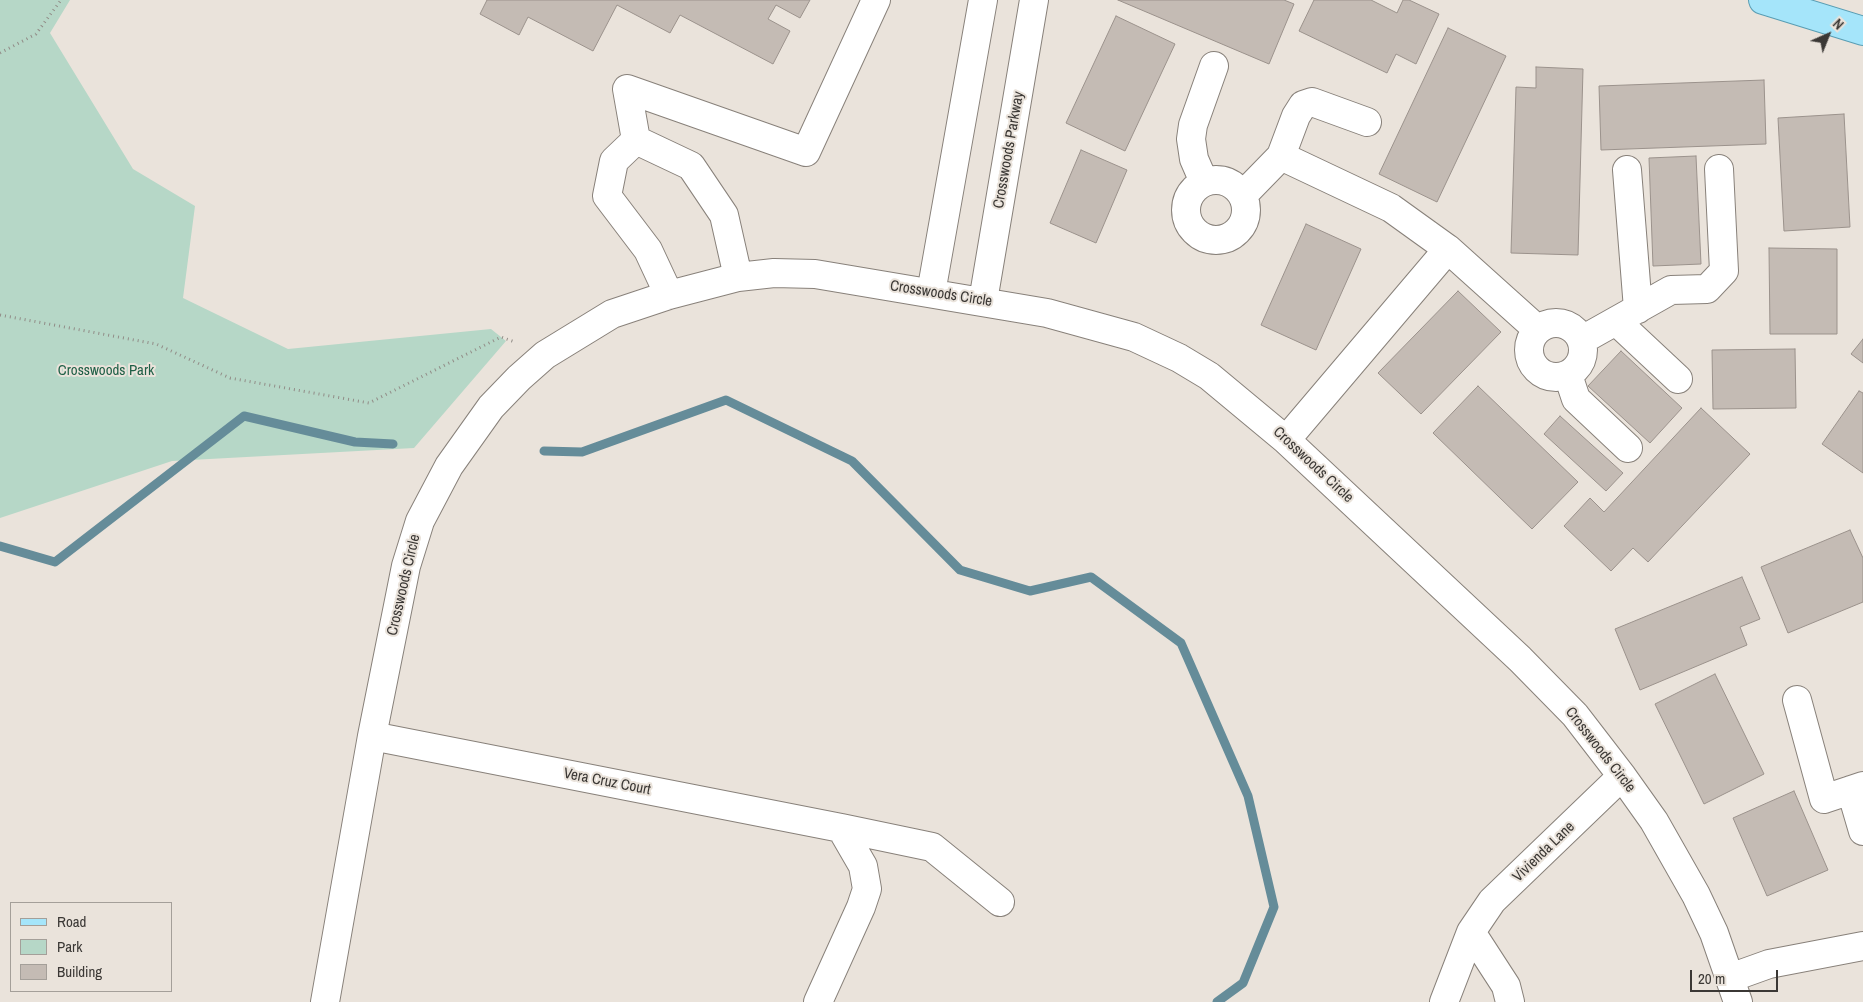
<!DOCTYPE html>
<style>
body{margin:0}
#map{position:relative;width:1863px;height:1002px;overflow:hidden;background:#eae3db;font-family:"Archivo Narrow",sans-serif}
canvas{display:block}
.legend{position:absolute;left:10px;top:902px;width:162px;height:90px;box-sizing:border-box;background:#eae3db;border:1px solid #a49f99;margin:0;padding:6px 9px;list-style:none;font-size:15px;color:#3b3835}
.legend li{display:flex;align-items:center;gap:10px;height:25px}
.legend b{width:25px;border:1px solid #a49f99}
.north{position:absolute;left:1803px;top:10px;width:50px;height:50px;-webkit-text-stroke:4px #eae3db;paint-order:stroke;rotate:44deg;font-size:14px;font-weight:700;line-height:20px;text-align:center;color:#3b3835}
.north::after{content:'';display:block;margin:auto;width:18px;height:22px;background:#3b3835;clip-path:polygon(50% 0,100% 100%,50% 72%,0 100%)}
.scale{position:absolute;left:1690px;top:970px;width:88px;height:22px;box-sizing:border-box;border:2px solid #3b3835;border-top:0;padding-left:6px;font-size:15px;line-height:18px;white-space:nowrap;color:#3b3835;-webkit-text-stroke:4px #eae3db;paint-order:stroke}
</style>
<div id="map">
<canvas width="1863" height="1002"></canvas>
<ul class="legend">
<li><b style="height:6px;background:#a5e5fa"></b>Road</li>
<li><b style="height:14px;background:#b6d7c7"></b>Park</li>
<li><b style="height:14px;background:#c4bbb4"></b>Building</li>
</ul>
<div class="north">N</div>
<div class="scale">20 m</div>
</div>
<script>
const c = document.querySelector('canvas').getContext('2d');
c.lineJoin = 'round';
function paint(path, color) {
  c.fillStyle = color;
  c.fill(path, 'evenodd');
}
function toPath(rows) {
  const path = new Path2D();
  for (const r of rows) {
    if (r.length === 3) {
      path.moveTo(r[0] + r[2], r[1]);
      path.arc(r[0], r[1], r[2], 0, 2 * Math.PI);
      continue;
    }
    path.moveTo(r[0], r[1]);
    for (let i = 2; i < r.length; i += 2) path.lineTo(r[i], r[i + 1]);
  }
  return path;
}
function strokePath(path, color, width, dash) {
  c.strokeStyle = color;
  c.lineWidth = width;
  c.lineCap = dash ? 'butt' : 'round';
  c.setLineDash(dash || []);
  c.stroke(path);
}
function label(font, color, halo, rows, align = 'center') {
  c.font = font + ' "Archivo Narrow",sans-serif';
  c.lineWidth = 4;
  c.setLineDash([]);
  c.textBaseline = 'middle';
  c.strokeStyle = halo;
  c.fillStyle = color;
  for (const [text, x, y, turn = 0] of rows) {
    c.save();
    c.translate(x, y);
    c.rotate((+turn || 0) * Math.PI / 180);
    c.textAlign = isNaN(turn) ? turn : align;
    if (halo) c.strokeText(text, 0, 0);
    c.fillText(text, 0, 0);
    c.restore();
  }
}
const green = toPath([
 [0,0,70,0,50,33,133,169,195,206,183,298,288,349,491,329,506,341,414,448,172,461,0,518]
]);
const stream = toPath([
 [544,451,582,452,726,400,852,461,960,570,1030,591,1091,577,1181,643,1248,796,1274,907,1243,983,1217,1002],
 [0,546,55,562,244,416,355,442,393,444]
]);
const building = toPath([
 [487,0,810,0,800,18,776,5,768,19,790,31,773,64,680,15,670,33,617,5,593,51,528,17,519,35,480,14,487,0],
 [1118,0,1284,0,1294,4,1269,64,1118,0],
 [1314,0,1371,0,1397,13,1403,0,1409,0,1439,14,1416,64,1396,54,1387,73,1299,31,1314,0],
 [1116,16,1175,44,1125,151,1066,123,1116,16],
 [1448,28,1506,56,1437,202,1379,174,1448,28],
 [1536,67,1583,69,1578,255,1511,253,1516,87,1536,88,1536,67],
 [1764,80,1766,144,1601,150,1599,86,1764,80],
 [1844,114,1850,227,1784,231,1778,118,1844,114],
 [1081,150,1127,170,1096,243,1050,223,1081,150],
 [1696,156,1701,264,1653,266,1649,158,1696,156],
 [1306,224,1361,249,1316,350,1261,325,1306,224],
 [1769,248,1837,249,1837,334,1770,334,1769,248],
 [1458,291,1501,332,1421,414,1378,373,1458,291],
 [1863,339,1863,363,1851,354,1863,339],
 [1795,349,1796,408,1713,409,1712,350,1795,349],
 [1621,351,1682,408,1650,443,1588,386,1621,351],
 [1478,386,1578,482,1532,529,1433,433,1478,386],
 [1859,391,1863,393,1863,473,1822,444,1859,391],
 [1701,408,1750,454,1648,562,1633,548,1611,571,1564,526,1590,498,1604,512,1701,408],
 [1560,416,1623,473,1606,491,1544,434,1560,416],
 [1850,530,1863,558,1863,602,1788,633,1761,567,1850,530],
 [1742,577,1760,619,1740,627,1747,645,1640,690,1615,629,1742,577],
 [1715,674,1764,774,1704,804,1655,704,1715,674],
 [1794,791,1828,870,1767,896,1733,818,1794,791]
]);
const path = toPath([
 [0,53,36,34,61,0],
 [0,315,156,344,230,378,369,403,501,337,515,342]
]);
const minor = toPath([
 [636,140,627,89,806,152,876,0],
 [636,140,614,161,607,196,648,250,669,295],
 [636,140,691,166,724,215,738,277],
 [1281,156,1296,116,1303,105,1312,102,1367,122],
 [1627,170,1638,309],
 [1216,210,30],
 [1204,182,1194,159,1191,139,1193,125,1214,66],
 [1243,195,1281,156,1391,208,1448,249,1537,329],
 [931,293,983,0],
 [983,301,1034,0],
 [1616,321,1678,379],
 [1556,350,27],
 [1582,340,1671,290,1707,289,1724,271,1719,169],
 [1568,375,1576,399,1628,448],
 [1286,440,1448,249],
 [1797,700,1824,799,1863,786],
 [372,736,841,828,863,866,867,889,861,907,818,1002],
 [1851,790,1863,831],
 [841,828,932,847,1000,902],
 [1471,932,1492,901,1622,776],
 [1730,978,1769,964,1863,946],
 [325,1002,372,736,406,566,420,521,449,466,491,407,519,378,545,355,612,314,669,295,738,277,774,273,815,274,1047,313,1134,337,1179,358,1209,376,1286,440,1520,659,1575,715,1622,776,1654,821,1696,895,1714,933,1738,1002],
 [1444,1002,1471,932,1506,986,1510,1002]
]);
const major = toPath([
 [1763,0,1863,31]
]);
const streetNames = [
 ["Crosswoods Parkway",1009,150,-80],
 ["Crosswoods Circle",941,294,9],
 ["Crosswoods Circle",1313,465,43],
 ["Crosswoods Circle",404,585,-77],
 ["Crosswoods Circle",1600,750,52],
 ["Vera Cruz Court",607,782,11],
 ["Vivienda Lane",1544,852,-44]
];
const parkNames = [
 ["Crosswoods Park",106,371]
];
paint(green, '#b6d7c7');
strokePath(stream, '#658c99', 9);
paint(building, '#c4bbb4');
strokePath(building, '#9b928c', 1);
strokePath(minor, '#88817a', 30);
strokePath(major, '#599db3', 30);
strokePath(path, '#918c87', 3, [1, 4]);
strokePath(minor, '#fff', 28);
strokePath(major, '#a5e5fa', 28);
label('15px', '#3b3835', '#eae3db', streetNames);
label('15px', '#1e5f46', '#eae3db', parkNames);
</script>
